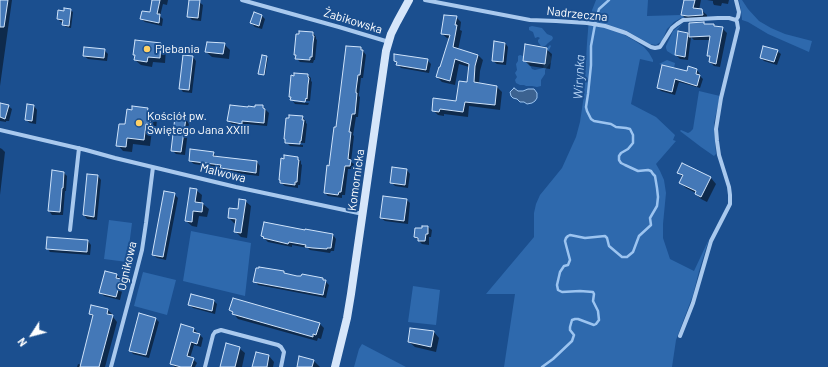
<!DOCTYPE html>
<meta charset="utf-8">
<style>
body{margin:0}
#map{position:relative;width:828px;height:367px;overflow:hidden;background:#1b4f8f;font-family:Barlow,sans-serif}
canvas{display:block}
.north{position:absolute;left:12px;top:315px;width:40px;height:40px;-webkit-text-stroke:3px #1b4f8f;paint-order:stroke;rotate:234deg;font-size:11px;font-weight:700;line-height:16px;text-align:center;color:#fff}
.north::after{content:'';display:block;margin:auto;width:14px;height:18px;background:#fff;clip-path:polygon(50% 0,100% 100%,50% 72%,0 100%)}
</style>
<div id="map">
<canvas width="828" height="367"></canvas>
<div class="north">N</div>
</div>
<script>
const c = document.querySelector('canvas').getContext('2d');
c.lineJoin = 'round';
function paint(path, color) {
  c.fillStyle = color;
  c.fill(path, 'evenodd');
}
function toPath(rows) {
  const path = new Path2D();
  for (const r of rows) {
    path.moveTo(r[0], r[1]);
    for (let i = 2; i < r.length; i += 2) path.lineTo(r[i], r[i + 1]);
  }
  return path;
}
function strokePath(path, color, width, dash) {
  c.strokeStyle = color;
  c.lineWidth = width;
  c.lineCap = dash ? 'butt' : 'round';
  c.setLineDash(dash || []);
  c.stroke(path);
}
function label(font, color, halo, rows, align = 'center') {
  c.font = font + ' Barlow,sans-serif';
  c.lineWidth = 4;
  c.setLineDash([]);
  c.textBaseline = 'middle';
  c.strokeStyle = halo;
  c.fillStyle = color;
  for (const [text, x, y, turn = 0] of rows) {
    c.save();
    c.translate(x, y);
    c.rotate((+turn || 0) * Math.PI / 180);
    c.textAlign = isNaN(turn) ? turn : align;
    if (halo) c.strokeText(text, 0, 0);
    c.fillText(text, 0, 0);
    c.restore();
  }
}
const green = toPath([
 [596,0,648,0,647,16,681,15,692,16,681,18,674,22,667,29,662,41,656,45,650,44,625,30,623,34,635,41,644,47,649,53,653,60,653,62,640,59,631,104,656,117,675,135,673,140,676,141,656,164,660,171,664,180,666,193,663,224,663,238,670,259,694,271,709,239,699,271,693,295,676,340,672,367,504,367,515,294,486,294,534,237,534,213,536,204,540,195,562,168,576,137,580,122,584,95,587,43,589,18],
 [739,0,742,0,748,9,759,21,771,28,785,34,812,41,809,52,768,34,748,22,742,20,741,10],
 [682,24,677,30,678,31,675,56,667,51,666,48,666,46,673,31],
 [532,26,542,28,547,34,552,36,553,38,552,40,548,43,545,46,541,46,538,42,538,40,540,38,538,37,535,38,533,32,529,30,529,27],
 [550,45,551,46,548,52,551,57,551,62,545,70,545,74,541,80,541,86,537,87,532,86,526,86,524,85,520,85,516,83,515,80,517,77,515,73,517,70,516,64,518,61,518,56,520,55,523,56,523,61,528,62,532,69,535,70,543,68,544,64,545,63,547,48],
 [667,60,675,63,674,68,659,64],
 [699,91,720,96,714,123,715,142,716,154,714,156,701,147,680,131,681,130,688,133,690,132,693,129],
 [109,220,132,223,127,262,104,259],
 [191,231,251,243,245,296,183,281],
 [143,272,176,280,167,315,134,306],
 [413,286,440,290,436,325,408,322],
 [362,344,406,367,354,367,359,349]
]);
const water = toPath([
 [514,88,518,91,523,91,528,89,534,89,537,93,537,98,535,101,532,103,527,104,524,102,520,102,517,99,513,98,511,96,510,92,514,88]
]);
const shadow = toPath([
 [0,0,12,0,0,86],
 [154,0,168,0,167,5,163,4,160,16,163,19,162,26,145,22,141,19,150,14],
 [685,0,701,0,699,10,701,10,707,15,707,20,687,20,682,15],
 [707,0,729,0,728,4,722,3,721,6,714,5,713,3,713,1],
 [199,2,203,5,201,21,192,20,188,16],
 [70,10,73,12,71,28,66,27,63,24,63,22,61,22,58,19,64,12],
 [255,13,262,16,265,19,262,29,255,27,251,23],
 [456,17,461,22,460,30,462,31,458,50,478,55,483,60,480,71,479,84,497,87,502,92,500,110,469,106,468,117,444,114,444,116,438,115,433,110,457,102,468,83,469,67,459,64,455,85,442,82,437,77,450,39,447,38,442,34],
 [704,23,705,25,714,25,716,27,722,28,727,33,720,67,714,66,710,62,710,58,708,55,711,40,694,40,691,37,688,60,680,59,676,55,688,34,690,36],
 [313,33,316,37,316,39,317,40,315,60,314,60,313,63,300,62,296,58,297,57,295,55],
 [505,43,508,47,506,65,497,64,493,61],
 [161,44,166,49,165,63,153,62,152,67,141,65,135,60,136,56,134,55],
 [224,44,230,50,229,59,212,57,206,52],
 [361,48,366,55,363,78,361,78,359,94,359,96,360,97,358,117,356,117,353,135,354,136,351,162,354,164,353,169,348,169,345,195,342,195,342,198,328,196,325,193,330,167,337,128],
 [546,49,552,54,550,69,530,66,525,61],
 [104,50,108,54,107,61,88,59,84,56],
 [777,51,781,54,777,65,764,61,761,58],
 [193,57,196,61,192,93,183,92,180,88],
 [267,57,268,58,265,75,260,75,259,73],
 [427,60,431,64,429,73,401,68,395,61],
 [689,67,697,70,700,74,700,76,703,79,700,88,679,82,675,95,661,91,658,88,687,72],
 [308,75,311,78,311,81,312,82,310,101,292,99,294,102,309,103,308,105,295,104,292,100,292,98,290,96],
 [0,104,8,106,12,109,9,121,6,121,6,122,0,121],
 [28,106,34,106,37,110,36,124,30,123,26,120],
 [262,106,269,113,267,126,246,124,245,127,232,124,228,121,255,108],
 [147,109,157,120,156,130,152,130,150,146,133,144,132,152,123,151,118,145,126,125],
 [302,117,306,121,306,123,307,124,305,143,286,142,289,144,303,145,303,147,290,146,286,142,286,140,285,139,289,119],
 [185,119,189,123,185,155,176,154,172,150],
 [0,148,2,149,5,152,0,195],
 [213,153,217,157,257,162,260,166,259,176,225,172,221,168,194,164,190,161],
 [297,158,301,161,301,164,302,165,300,185,298,185,298,188,285,186,281,183,281,181],
 [682,164,711,178,716,184,707,202,701,199,696,194,696,193,686,188,681,183,683,177,678,172],
 [407,170,410,174,408,188,395,186,391,182],
 [53,171,64,173,67,176,66,191,65,191,63,215,52,215,49,211],
 [98,176,101,180,97,220,87,219,84,215],
 [196,190,202,195,201,203,203,204,209,209,207,217,199,216,197,227,192,226,186,221],
 [174,194,178,198,166,260,157,258,153,255],
 [407,200,410,203,408,224,385,221,381,218],
 [245,201,251,206,247,238,241,237,236,232,237,224,234,223,229,218,238,211],
 [423,227,428,227,432,230,431,237,429,237,429,245,422,244,415,237,423,229],
 [333,235,336,239,334,251,331,251,330,253,310,250,308,248,292,245,292,247,268,242,262,236],
 [88,241,91,245,90,255,50,252,47,248],
 [284,272,286,274,297,277,323,279,329,285,326,298,258,285,255,281],
 [116,275,120,278,120,280,124,283,120,300,104,296,100,292],
 [214,301,217,304,215,314,193,308,190,305],
 [108,310,113,315,113,317,117,322,105,367,77,367,78,364,81,365,93,317,90,314],
 [230,310,319,323,324,328,321,339,318,338,317,341,238,319],
 [156,319,159,322,149,358,133,354,130,350],
 [182,325,194,329,197,332,197,334,200,335,203,338,201,347,194,345,190,358,193,359,197,363,195,367,175,367,171,364],
 [434,332,439,338,436,352,415,347,409,342],
 [239,348,245,353,242,367,221,367],
 [256,353,269,356,274,362,273,367,253,367],
 [313,360,320,367,298,367]
]);
const stream = toPath([
 [542,367,553,359,572,341,574,335,570,330,570,327,572,320,575,319,578,319,594,325,596,324,599,320,598,311,593,301,594,294,593,292,580,291,562,292,558,290,557,285,560,272,564,266,568,265,570,260,566,245,565,241,566,238,568,236,570,235,585,238,605,236,607,238,609,246,622,257,627,257,633,252,639,236,651,225,650,218,657,206,658,197,657,188,655,176,653,174,651,171,648,170,638,171,625,165,621,163,619,160,619,156,621,153,628,149,633,143,633,135,630,129,626,128,616,127,611,124,594,121,591,119,587,111,586,107,588,94,591,65,591,46,596,19,599,9,609,0]
]);
const building = toPath([
 [0,0,8,0,4,27,0,27,0,0],
 [152,0,160,0,157,14,160,14,159,23,140,19,142,11,150,12,152,0],
 [189,0,200,0,198,18,187,17,189,0],
 [684,0,695,0,693,8,702,9,703,15,688,16,681,15,684,0],
 [64,8,71,9,69,26,62,25,63,20,57,19,58,10,64,11,64,8],
 [254,12,262,15,259,26,250,23,254,12],
 [444,15,457,16,455,25,457,25,453,47,478,55,475,66,474,82,497,86,495,105,465,102,463,112,440,109,439,112,432,111,433,98,456,101,459,81,467,82,469,64,455,59,450,81,436,77,439,67,440,67,450,35,441,34,444,15],
 [704,22,704,24,714,24,714,26,723,27,716,64,709,62,710,56,707,56,710,36,689,37,689,23,704,22],
 [299,31,313,32,313,36,314,36,313,43,312,57,310,57,310,60,295,59,296,55,294,55,296,34,299,34,299,31],
 [678,31,688,33,685,57,675,55,678,31],
 [135,40,161,43,160,58,148,57,147,62,134,60,135,55,133,55,135,40],
 [494,41,505,43,503,62,492,61,494,41],
 [207,42,225,43,223,54,205,52,207,42],
 [525,44,547,48,545,64,523,61,525,44],
 [346,46,361,47,361,50,363,50,360,75,358,75,356,90,356,93,357,93,355,114,352,114,349,132,351,132,348,159,351,160,350,166,345,166,341,192,339,192,338,195,324,193,327,165,329,166,334,127,336,127,346,46],
 [763,46,778,50,774,62,760,58,763,46],
 [84,47,105,49,104,58,83,56,84,47],
 [394,54,428,59,426,70,396,65,397,62,394,61,394,54],
 [183,55,193,56,189,90,179,89,183,55],
 [262,55,267,56,264,75,258,74,262,55],
 [662,65,687,71,688,66,697,69,696,74,700,75,697,86,675,79,672,92,657,88,662,65],
 [294,73,308,74,308,77,309,78,308,85,307,99,306,98,305,102,290,100,291,97,289,97,291,75,294,76,294,73],
 [0,103,9,105,5,119,0,117,0,103],
 [27,104,34,105,32,121,25,120,27,104],
 [230,105,248,107,248,106,255,107,255,105,263,105,263,108,265,109,264,123,242,121,242,124,227,121,230,105],
 [132,106,148,108,147,113,152,113,150,125,146,124,144,140,127,138,126,147,116,146,119,124,125,124,127,109,132,110,132,106],
 [289,115,303,116,302,120,304,120,301,141,300,141,300,144,285,143,285,139,284,139,286,118,289,118,289,115],
 [175,117,186,118,181,152,171,151,175,117],
 [190,149,214,152,213,156,257,161,256,173,220,168,221,165,189,161,190,149],
 [284,155,298,157,298,160,299,160,298,168,297,182,295,182,295,185,280,183,280,180,279,180,281,158,284,159,284,155],
 [682,163,711,177,701,197,695,194,696,191,679,183,683,175,677,173,682,163],
 [392,167,407,169,405,185,390,183,392,167],
 [52,170,64,172,63,188,62,188,60,212,48,211,52,170],
 [87,174,98,175,94,217,83,215,87,174],
 [190,188,197,189,195,202,203,203,202,212,193,211,192,222,185,221,190,188],
 [164,191,175,193,163,257,152,255,164,191],
 [383,196,407,199,404,221,380,218,383,196],
 [239,199,246,200,241,233,234,232,236,219,228,218,229,208,238,209,239,199],
 [264,222,305,230,305,229,333,234,331,248,327,248,327,249,313,248,305,247,306,245,289,242,288,244,263,238,264,237,261,236,264,222],
 [422,226,428,226,428,234,426,234,425,241,418,241,418,238,414,237,415,228,422,228,422,226],
 [47,237,88,240,87,252,46,249,47,237],
 [259,267,284,271,284,273,297,276,301,276,302,274,323,278,323,280,326,280,323,295,253,282,256,268,259,268,259,267],
 [105,271,117,274,116,278,121,279,116,297,99,293,105,271],
 [191,294,214,300,212,311,188,305,191,294],
 [233,298,320,323,316,335,313,334,313,337,232,314,233,312,229,310,233,298],
 [91,305,108,309,107,314,113,315,99,367,80,367,93,315,89,314,91,305],
 [139,313,156,318,146,355,129,351,139,313],
 [181,324,194,328,193,332,200,334,197,344,191,342,187,356,194,358,191,367,181,367,170,364,181,324],
 [410,328,434,331,431,347,408,342,410,328],
 [226,343,240,347,235,367,220,367,226,343],
 [256,352,269,355,267,367,252,367,256,352],
 [299,356,314,360,312,367,297,367,299,356]
]);
const street = toPath([
 [242,0,339,27,389,42],
 [425,0,530,20,556,21,587,23,605,26,626,33,651,47,655,48,660,47,662,44,672,28,677,24,683,20,718,18,729,18,736,20,737,22,738,28,721,98,716,129,717,141,719,155,729,187,730,195,730,204,711,241,693,303,680,336],
 [736,20,738,17,739,12,736,0],
 [0,130,86,150,115,158,236,187,363,214],
 [70,230,79,148],
 [111,367,135,277,142,250,146,223,153,167],
 [205,367,213,335,215,332,221,330,278,345,281,347,284,352,281,367]
]);
const secondary = toPath([
 [335,367,347,318,351,294,386,51,391,34,397,22,409,0]
]);
const markers = [
 [147,49,4,"#ffd166"],
 [139,123,4,"#ffd166"]
];
const streetNames = [
 ["Nadrzeczna",577,14,6],
 ["Żabikowska",353,21,17],
 ["Malwowa",223,173,14],
 ["Komornicka",356,180,-82],
 ["Ognikowa",127,266,-77]
];
const poiNames = [
 ["Plebania",155,49],
 ["Kościół pw.",147,116],
 ["Świętego Jana XXIII",147,130]
];
const waterNames = [
 ["Wirynka",579,77,-87]
];
paint(green, '#2e69ad');
paint(water, '#3c6290');
strokePath(water, '#9cc4f0', 1);
paint(shadow, '#0007');
strokePath(stream, '#9cc4f0', 2.5);
paint(building, '#4478b7');
strokePath(building, '#cfe3fa', 1);
strokePath(street, '#a9c9ee', 4);
strokePath(secondary, '#d6e6fa', 8);
for (const [x, y, r, color] of markers) {
  const dot = new Path2D();
  dot.arc(x, y, r, 0, 2 * Math.PI);
  c.fillStyle = color;
  c.fill(dot);
  strokePath(dot, '#1b4f8f', 1.5);
}
label('12px', '#fff', '#1b4f8f', streetNames);
label('12px', '#fff', '#1b4f8f', poiNames, 'left');
label('italic 13px', '#b5d3f5', '#1b4f8f', waterNames);
</script>
